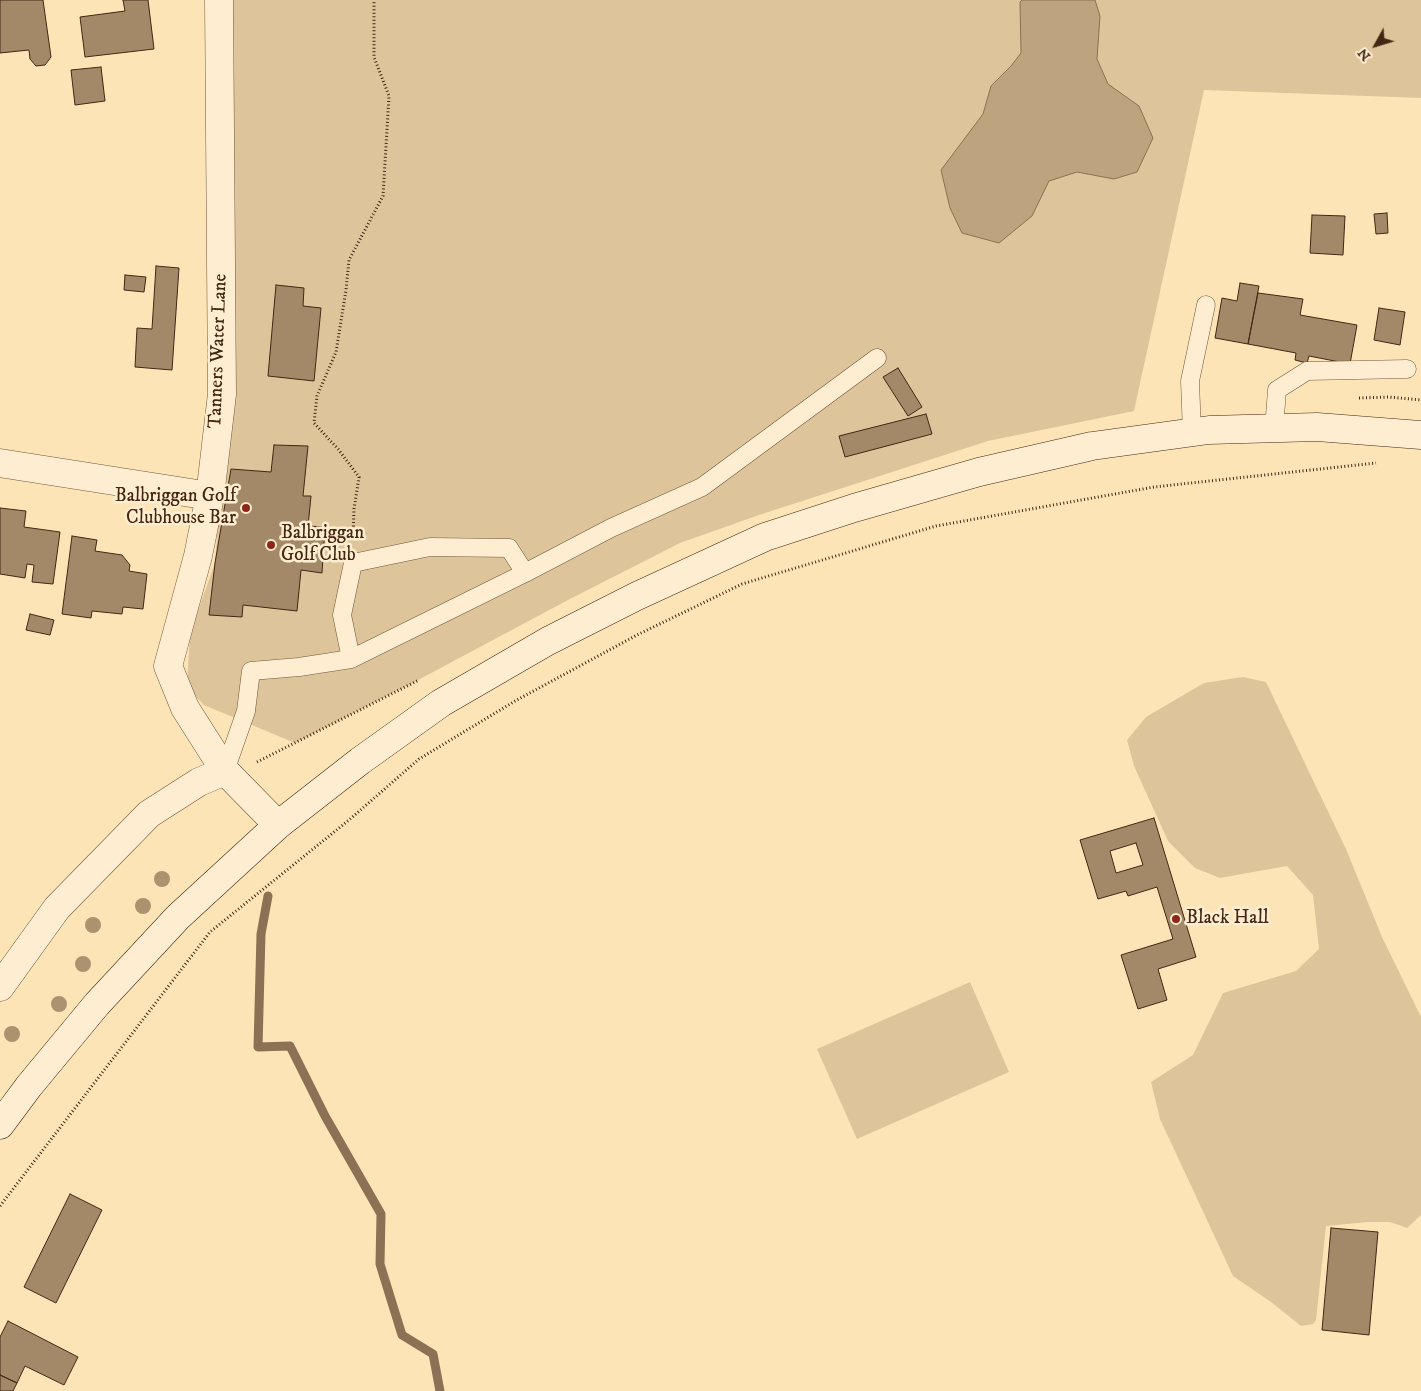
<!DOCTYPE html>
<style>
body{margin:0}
#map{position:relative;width:1421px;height:1391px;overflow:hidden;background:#fde4b6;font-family:"IM FELL DW Pica",serif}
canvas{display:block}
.north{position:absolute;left:1351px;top:20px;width:50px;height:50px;-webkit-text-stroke:4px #feedd0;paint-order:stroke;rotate:231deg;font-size:14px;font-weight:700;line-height:20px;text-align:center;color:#442613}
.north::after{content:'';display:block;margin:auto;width:18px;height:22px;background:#442613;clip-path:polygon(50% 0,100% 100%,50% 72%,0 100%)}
</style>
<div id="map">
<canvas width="1421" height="1391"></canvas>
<div class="north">N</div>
</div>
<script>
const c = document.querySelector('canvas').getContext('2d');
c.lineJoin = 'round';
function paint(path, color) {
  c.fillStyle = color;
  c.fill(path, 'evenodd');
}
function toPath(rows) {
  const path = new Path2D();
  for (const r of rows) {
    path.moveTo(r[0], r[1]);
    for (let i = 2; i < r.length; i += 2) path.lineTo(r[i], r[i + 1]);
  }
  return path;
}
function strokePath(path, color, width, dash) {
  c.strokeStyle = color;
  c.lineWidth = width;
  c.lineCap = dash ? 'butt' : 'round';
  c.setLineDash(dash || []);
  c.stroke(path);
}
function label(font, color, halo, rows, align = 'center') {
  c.font = font + ' "IM FELL DW Pica",serif';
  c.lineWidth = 5;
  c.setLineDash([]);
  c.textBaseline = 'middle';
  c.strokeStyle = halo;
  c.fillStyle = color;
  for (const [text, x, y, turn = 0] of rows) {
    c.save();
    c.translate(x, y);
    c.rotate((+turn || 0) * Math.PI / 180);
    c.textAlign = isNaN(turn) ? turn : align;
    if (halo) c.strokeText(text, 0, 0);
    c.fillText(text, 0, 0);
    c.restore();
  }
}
const green = toPath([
 [220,0,1421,0,1421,98,1204,90,1134,411,988,441,759,515,680,543,568,600,420,679,295,743,204,705,187,687,190,633,215,563,227,397],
 [1243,677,1266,682,1346,849,1382,937,1421,1017,1421,1215,1407,1228,1390,1222,1368,1222,1326,1226,1316,1320,1313,1324,1301,1326,1271,1302,1233,1276,1160,1119,1151,1082,1193,1055,1223,993,1296,971,1319,949,1313,895,1287,866,1220,878,1195,868,1168,841,1134,766,1127,740,1146,717,1204,683],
 [970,982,1009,1072,857,1139,817,1049]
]);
const water = toPath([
 [1022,0,1095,0,1100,16,1097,59,1108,84,1139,106,1153,138,1137,172,1114,179,1077,172,1049,181,1032,216,999,243,962,233,950,208,941,170,983,114,991,86,1011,66,1021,53,1020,2,1022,0]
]);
const stream = toPath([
 [268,896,261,934,258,1047,290,1046,325,1116,381,1214,380,1264,402,1335,433,1354,440,1391]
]);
const building = toPath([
 [0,0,43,0,51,57,45,65,36,66,30,59,29,50,0,53,0,0],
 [123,0,148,0,154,49,85,57,80,17,125,11,123,0],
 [101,67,105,101,75,105,71,70,101,67],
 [1387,213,1388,233,1376,234,1374,214,1387,213],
 [1312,215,1345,216,1343,255,1310,253,1312,215],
 [156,266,179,268,172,370,135,367,137,328,152,329,156,266],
 [125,275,146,277,144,292,124,290,125,275],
 [1240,283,1259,286,1248,344,1215,338,1222,298,1237,301,1240,283],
 [276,285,304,288,303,306,321,308,314,381,268,376,276,285],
 [1258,293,1303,299,1300,315,1357,325,1350,364,1309,356,1307,363,1295,360,1296,353,1248,344,1258,293],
 [1379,308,1405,312,1400,345,1374,340,1379,308],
 [898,368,922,407,908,416,883,377,898,368],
 [926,414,932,434,845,457,839,436,926,414],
 [274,445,308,446,303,496,311,496,308,526,325,527,322,573,301,570,297,611,243,605,242,617,209,615,215,563,231,469,271,472,274,445],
 [0,508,26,511,24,527,60,532,53,584,32,582,34,565,27,564,25,578,0,574,0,508],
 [72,536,97,540,95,551,122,555,130,565,129,571,147,574,143,609,123,607,122,614,92,611,91,618,62,614,72,536],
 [30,614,54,620,50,635,26,630,30,614],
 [1154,818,1196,957,1158,969,1167,1000,1138,1009,1121,955,1173,939,1157,887,1128,896,1126,891,1098,899,1080,840,1154,818],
 [1136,843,1143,865,1116,873,1110,851,1136,843],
 [70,1194,102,1210,56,1303,24,1287,70,1194],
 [1331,1228,1378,1232,1369,1335,1322,1330,1331,1228],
 [8,1321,78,1357,64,1385,25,1366,17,1383,0,1375,0,1337,8,1321],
 [0,1375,17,1383,13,1391,0,1391,0,1375]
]);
const path = toPath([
 [1359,398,1389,397,1421,400],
 [353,537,354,509,359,477,338,449,314,423,317,396,336,352,346,290,349,260,383,196,389,96,374,57,374,0],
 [257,762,419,680],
 [0,1206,210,932,349,820,419,759,515,701,637,635,742,584,936,526,1154,487,1376,463]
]);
const service = toPath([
 [1274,429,1277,390,1307,371,1407,369],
 [1192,433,1190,381,1206,305],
 [351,659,342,615,353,563,430,547,509,548,525,573],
 [225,771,246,711,251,671,299,667,351,659,525,573,611,528,702,487,877,358]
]);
const minor = toPath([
 [219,0,222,394,210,496,198,556,168,666,185,708,225,771,278,825],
 [0,463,210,496],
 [0,987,57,908,149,814,199,782,225,771]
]);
const secondary = toPath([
 [0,1125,29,1086,97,1004,178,917,278,825,360,761,441,703,548,641,637,596,765,537,854,508,979,472,1092,446,1209,430,1317,427,1421,435]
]);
const trees = [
 [162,879],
 [143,906],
 [93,925],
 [83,964],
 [59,1004],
 [12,1034]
];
const markers = [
 [246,508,5,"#8f2418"],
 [271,545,5,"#8f2418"],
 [1176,919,5,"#8f2418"]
];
const streetNames = [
 ["Tanners Water Lane",219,351,-88]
];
const poiNames = [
 ["Balbriggan Golf",236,497,"right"],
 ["Clubhouse Bar",236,519,"right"],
 ["Balbriggan",281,534],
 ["Golf Club",281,556],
 ["Black Hall",1186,919]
];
paint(green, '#dec49a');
paint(water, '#bea37f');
strokePath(water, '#8d7154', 1);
strokePath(stream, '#8d7154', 9);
paint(building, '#a48968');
strokePath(building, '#442613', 1);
strokePath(service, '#72563c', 19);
strokePath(minor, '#72563c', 29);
strokePath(secondary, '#442613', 29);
strokePath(path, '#442613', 3, [1, 2.5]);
strokePath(service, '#feedd0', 18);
strokePath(minor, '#feedd0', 28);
strokePath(secondary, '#feedd0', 28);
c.fillStyle = '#ac926f';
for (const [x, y] of trees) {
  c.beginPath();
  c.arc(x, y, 8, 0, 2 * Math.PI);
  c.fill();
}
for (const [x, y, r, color] of markers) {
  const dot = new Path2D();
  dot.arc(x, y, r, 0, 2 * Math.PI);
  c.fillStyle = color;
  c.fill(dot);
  strokePath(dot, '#feedd0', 2);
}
label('19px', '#442613', '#feedd0', streetNames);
label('19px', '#442613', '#feedd0', poiNames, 'left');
</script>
